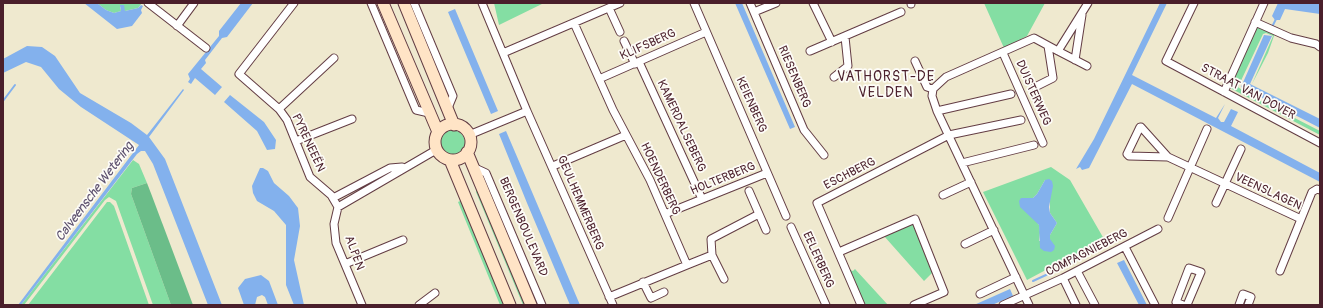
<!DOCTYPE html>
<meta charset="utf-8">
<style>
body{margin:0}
#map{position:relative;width:1323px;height:308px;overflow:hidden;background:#efe9cf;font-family:Pangolin,sans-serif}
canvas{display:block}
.frame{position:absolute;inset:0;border:4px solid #4a1f2b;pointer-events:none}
</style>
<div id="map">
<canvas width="1323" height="308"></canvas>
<div class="frame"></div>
</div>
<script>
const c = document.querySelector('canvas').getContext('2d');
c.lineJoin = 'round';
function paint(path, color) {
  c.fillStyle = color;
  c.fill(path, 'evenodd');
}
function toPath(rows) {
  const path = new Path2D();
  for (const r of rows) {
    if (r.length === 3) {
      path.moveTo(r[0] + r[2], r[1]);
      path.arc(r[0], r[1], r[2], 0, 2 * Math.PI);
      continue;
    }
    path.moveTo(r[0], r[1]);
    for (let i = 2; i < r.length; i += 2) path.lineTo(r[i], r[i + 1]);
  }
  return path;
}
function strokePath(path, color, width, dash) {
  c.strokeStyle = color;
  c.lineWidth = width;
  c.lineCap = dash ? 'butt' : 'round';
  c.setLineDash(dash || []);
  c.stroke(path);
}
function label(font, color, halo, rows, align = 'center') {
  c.font = font + ' Pangolin,sans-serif';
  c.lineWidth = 3.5;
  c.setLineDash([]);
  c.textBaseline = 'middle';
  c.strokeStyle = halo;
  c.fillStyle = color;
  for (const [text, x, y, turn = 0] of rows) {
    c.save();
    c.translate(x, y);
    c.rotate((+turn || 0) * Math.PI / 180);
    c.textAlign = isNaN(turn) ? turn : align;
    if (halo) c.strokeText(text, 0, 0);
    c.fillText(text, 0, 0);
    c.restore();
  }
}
const green = toPath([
 [97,3,142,3,138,8,125,11,120,6,121,11,114,13,106,10],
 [494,3,544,3,499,25],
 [984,3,1045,3,1027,36,1004,48],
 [1260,26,1275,33,1268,53,1252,84,1273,36,1266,33,1263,34,1238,87,1246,93,1320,131,1320,135,1228,87,1256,27],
 [452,143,13],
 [133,160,139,164,147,183,132,188,131,194,171,305,153,305,116,201,109,197,105,200,24,305,21,305],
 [1051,167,1070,180,1104,239,1027,280,983,192],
 [1045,180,1050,199,1050,213,1057,223,1050,235,1050,239,1039,241,1040,232,1039,225,1021,198,1033,198,1037,194],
 [477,187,528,305,523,305,476,192],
 [462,200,506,305,500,305,458,202],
 [107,202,110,202,114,206,149,305,28,305],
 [913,224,933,272,924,281,884,236],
 [855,269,888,305,864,305,850,270,853,271]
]);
const forest = toPath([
 [147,183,152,196,193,305,171,305,131,194,132,188]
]);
const water = toPath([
 [84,3,97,3,106,10,114,13,121,11,120,5,124,5,125,11,138,8,141,5,143,6,141,10,142,13,132,26,117,29],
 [241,3,253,3,227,37,222,38,205,60,206,63,201,69,222,87,215,95,195,78,191,84,188,82,190,79,188,74,219,36,219,31],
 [735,3,742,3,795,127,790,129],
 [1160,3,1167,3,1132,75,1216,118,1225,104,1218,118,1221,122,1224,122,1231,109,1238,112,1231,126,1320,173,1320,182,1132,84,1089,168,1082,170,1080,167,1076,169,1094,139],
 [1278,3,1320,3,1320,14,1285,9,1280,20,1275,20,1272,16],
 [455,9,498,111,491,114,448,12],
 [1264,35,1272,36,1250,84,1320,119,1320,128,1241,87],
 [27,46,42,47,55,56,80,93,131,123,147,135,183,89,184,90,149,137,165,159,222,305,208,305,153,164,145,151,141,151,137,154,21,305,18,305,139,145,81,107,59,89,41,67,26,62,3,73,3,59],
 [230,95,264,122,276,140,275,149,267,150,257,131,224,102],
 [506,131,521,166,580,305,570,305,527,203,499,134],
 [260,168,263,168,268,171,274,183,289,196,298,208,300,226,294,260,304,305,294,305,286,285,286,225,274,211,257,201,253,193,252,186],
 [1049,179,1052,181,1053,186,1049,207,1050,213,1057,223,1050,235,1050,239,1055,246,1054,250,1051,252,1044,251,1040,248,1039,225,1020,207,1019,201,1021,198,1033,198,1037,194,1045,180],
 [1124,260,1147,305,1139,305,1117,263],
 [261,275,269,281,278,305,268,305,265,297,262,295,257,297,255,305,244,305,238,288,245,279],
 [1010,289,1013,296,992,305,974,305]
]);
const stream = toPath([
 [1272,27,1276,19],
 [3,101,15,85],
 [1071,263,1111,241,1112,243],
 [1033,281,1061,268]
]);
const minor = toPath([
 [148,3,206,48],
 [294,3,239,74,279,109,287,120,310,177,331,195,338,207],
 [371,3,416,110,429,113],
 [414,3,453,96,448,108],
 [482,3,527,111,613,305],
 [694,3,786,216],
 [750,3,804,130,824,155],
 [813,3,832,42],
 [1194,3,1166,61,1320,143],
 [911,4,911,3],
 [609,8,620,32],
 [754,12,776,3],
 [1255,22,1291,38,1316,44,1320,47],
 [574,23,613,110,650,180,687,265,712,255,711,239,759,214],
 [177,26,194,3],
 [624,41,635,64],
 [810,51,901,12],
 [1058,51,1087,66],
 [503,53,620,3],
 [1003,53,1043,143],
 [1075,60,1082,15],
 [915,61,927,87,933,89],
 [639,62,702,199],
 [834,77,848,66,845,37],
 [599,79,706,32],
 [1035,87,1053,78,1048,46],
 [1224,92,1264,3],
 [279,109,334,58],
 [937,111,1011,94],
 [469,135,527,111],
 [296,141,352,119],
 [1168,157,1129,156,1127,154,1140,127,1141,127,1168,157,1301,219],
 [962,163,1034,145],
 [553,166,626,135],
 [473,167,486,173,542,305],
 [749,191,766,230],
 [943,195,971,182],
 [333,198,390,168,402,167],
 [1216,203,1241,149],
 [338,207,436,150],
 [338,207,334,224,336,243,362,305],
 [665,214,767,173],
 [1168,218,1207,129],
 [791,227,826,305],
 [965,244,994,230],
 [1125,247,1155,305],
 [839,252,915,219,944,292,914,305],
 [712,255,724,279],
 [345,264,403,240],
 [1077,271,1095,305],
 [1280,271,1312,192,1317,189,1320,190],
 [1063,278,1076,305],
 [643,282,651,298,664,292],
 [980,294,1016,277],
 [609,297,687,265],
 [419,305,435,293],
 [861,305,817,203,949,135,1021,120],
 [1003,305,1063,278,1158,229],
 [1029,305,937,111,932,96,933,89,946,77,1034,38,1058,51,1088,3],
 [1183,305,1176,302,1189,268,1201,272,1187,305],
 [1239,305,1243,294,1251,297,1248,305]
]);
const secondary = toPath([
 [383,3,438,132],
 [404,3,454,125],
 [453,142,18],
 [467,152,531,305],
 [450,160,510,305]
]);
const streetNames = [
 ["KLIFSBERG",648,45,-24],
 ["RIESENBERG",794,77,67],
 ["STRAAT VAN DOVER",1248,92,28],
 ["DUISTERWEG",1033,93,66],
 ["KEIENBERG",751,105,66],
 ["KAMERDALSEBERG",681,126,65],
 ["PYRENEEËN",308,143,65],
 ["ESCHBERG",850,174,-27],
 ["HOENDERBERG",660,179,65],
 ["HOLTERBERG",723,179,-22],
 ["VEENSLAGEN",1268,192,25],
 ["GEULHEMMERBERG",580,203,67],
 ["BERGENBOULEVARD",523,227,67],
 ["ALPEN",354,253,70],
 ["COMPAGNIEBERG",1087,253,-27],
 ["EELERBERG",818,260,66]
];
const waterNames = [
 ["Calveensche Wetering",95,192,-53]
];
const quarterNames = [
 ["VATHORST-DE",886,77],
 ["VELDEN",886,93]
];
paint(green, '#84dea3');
paint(forest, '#6bbd89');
paint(water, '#83b1ed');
strokePath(stream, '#83b1ed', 2);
strokePath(minor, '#633d44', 9);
strokePath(secondary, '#633d44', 13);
strokePath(minor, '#fff', 7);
strokePath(secondary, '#ffe4c6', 11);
label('12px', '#4a1f2b', '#fdfcf7', streetNames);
label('italic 13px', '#5e526f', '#fdfcf7', waterNames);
c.letterSpacing = '1px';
label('14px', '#4a1f2b', '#fdfcf7', quarterNames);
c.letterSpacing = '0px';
</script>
